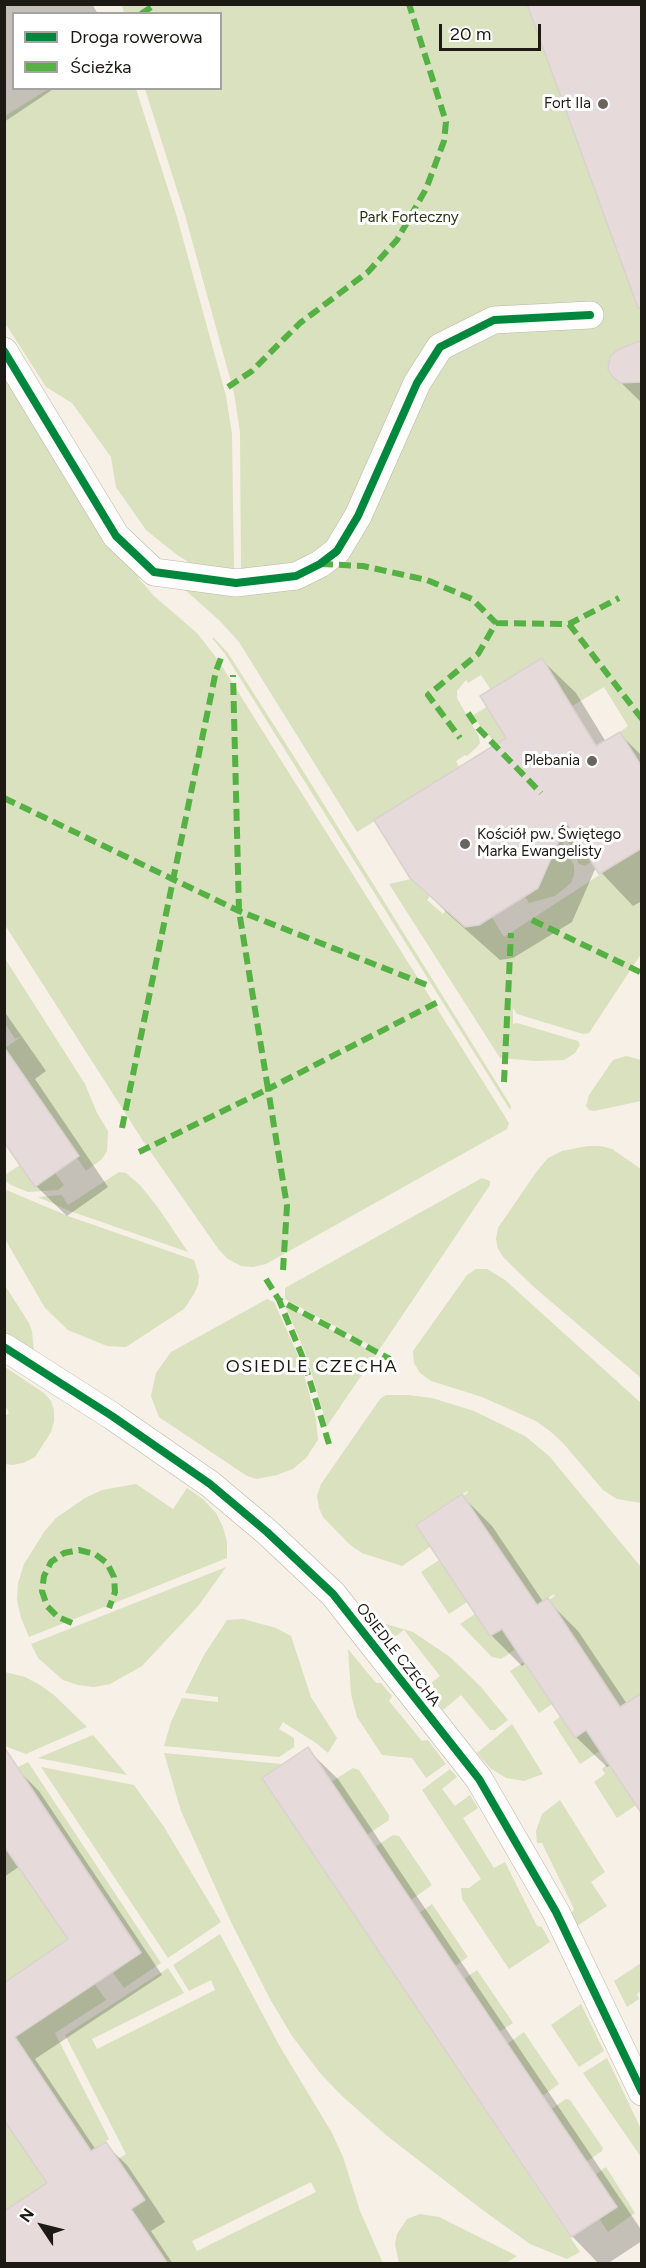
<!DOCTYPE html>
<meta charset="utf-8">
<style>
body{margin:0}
#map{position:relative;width:646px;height:2268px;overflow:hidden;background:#f6f0e6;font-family:Figtree,sans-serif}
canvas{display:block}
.frame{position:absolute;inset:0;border:6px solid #1d1913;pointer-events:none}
.legend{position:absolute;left:12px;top:12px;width:210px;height:78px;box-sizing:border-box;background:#fff;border:2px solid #a5a3a1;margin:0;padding:8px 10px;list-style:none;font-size:18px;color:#1d1913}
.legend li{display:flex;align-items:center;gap:12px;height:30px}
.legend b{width:30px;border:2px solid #a5a3a1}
.north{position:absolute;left:12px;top:2196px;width:60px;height:60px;-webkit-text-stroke:4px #fff;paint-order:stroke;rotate:305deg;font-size:16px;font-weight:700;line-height:24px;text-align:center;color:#1d1913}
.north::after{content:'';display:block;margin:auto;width:21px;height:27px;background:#1d1913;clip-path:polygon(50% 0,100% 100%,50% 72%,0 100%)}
.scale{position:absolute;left:439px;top:24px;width:102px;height:27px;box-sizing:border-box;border:3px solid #1d1913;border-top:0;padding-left:8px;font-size:18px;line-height:21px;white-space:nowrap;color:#1d1913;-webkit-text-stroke:4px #fff;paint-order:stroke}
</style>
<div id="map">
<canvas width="646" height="2268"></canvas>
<div class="frame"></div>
<ul class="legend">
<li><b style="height:8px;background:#00873e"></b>Droga rowerowa</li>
<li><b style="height:8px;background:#55b144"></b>Ścieżka</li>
</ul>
<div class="north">N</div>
<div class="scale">20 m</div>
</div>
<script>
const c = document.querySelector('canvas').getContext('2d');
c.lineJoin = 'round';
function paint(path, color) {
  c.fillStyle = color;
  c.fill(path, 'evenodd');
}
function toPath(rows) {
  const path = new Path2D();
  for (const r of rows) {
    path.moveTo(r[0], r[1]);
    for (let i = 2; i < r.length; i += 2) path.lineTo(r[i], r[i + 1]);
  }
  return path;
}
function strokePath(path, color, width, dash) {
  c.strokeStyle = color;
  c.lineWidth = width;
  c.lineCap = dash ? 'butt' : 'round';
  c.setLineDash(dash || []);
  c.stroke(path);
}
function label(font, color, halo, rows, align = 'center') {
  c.font = font + ' Figtree,sans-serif';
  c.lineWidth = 6;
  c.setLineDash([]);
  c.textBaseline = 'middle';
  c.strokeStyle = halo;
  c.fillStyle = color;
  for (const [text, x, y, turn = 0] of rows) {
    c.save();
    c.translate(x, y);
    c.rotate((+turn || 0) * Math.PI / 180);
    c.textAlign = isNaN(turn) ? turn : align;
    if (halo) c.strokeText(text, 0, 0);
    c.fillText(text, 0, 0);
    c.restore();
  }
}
const green = toPath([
 [122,5,641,5,641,767,620,732,628,726,604,687,572,706,542,658,491,690,481,675,468,683,466,680,457,691,457,698,479,737,480,743,477,747,467,756,465,755,456,761,459,767,436,783,443,795,431,803,423,791,357,832,239,642,220,621,175,581,170,573,198,586,217,591,252,594,288,588,304,581,335,564,354,541,365,520,351,513,329,545,314,557,295,566,260,575,243,576,241,566,240,432,234,393,185,215,145,89,220,88,220,14,124,13],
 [48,89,136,89,177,217,226,396,232,434,234,571,193,565,176,554,146,530,116,487,111,457,72,403,46,387,5,323,5,116],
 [5,378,140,580,154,596,197,633,218,660,509,1123,507,1129,266,1264,253,1267,241,1266,228,1259,219,1250,143,1141,5,925],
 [212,638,214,638,228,653,300,766,511,1106,510,1110,225,654],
 [487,707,515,752,509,757,480,726,473,715],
 [538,747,574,834,591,862,585,866,579,864,544,793],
 [540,796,574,866,574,875,571,883,555,896,529,903,525,897,538,888,544,875,538,849],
 [641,848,641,954,589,1033,583,1034,517,1014,513,1008,513,1024,517,1023,578,1041,580,1045,575,1053,564,1060,536,1061,500,1058,389,884,411,879,430,896,427,900,443,914,446,910,465,927,479,925,492,917,504,937],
 [4,957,85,1084,97,1113,108,1131,107,1151,102,1159,86,1171,77,1158,79,1156,5,1048,22,1036,15,1039,5,1023],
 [626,1056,641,1060,641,1101,594,1111,589,1110,586,1106,589,1095,613,1060],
 [588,1146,601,1146,612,1149,641,1169,641,1378,535,1288,504,1258,498,1249,496,1239,498,1228,537,1171,548,1158,562,1151],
 [20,1165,55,1173,64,1185,58,1190,28,1192,11,1185,5,1181,5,1175],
 [119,1172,126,1173,140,1185,159,1209,188,1252,70,1211,38,1197,62,1195,68,1205],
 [482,1178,490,1181,490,1185,379,1350,285,1299,285,1288],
 [4,1189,68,1216,194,1260,199,1276,198,1285,194,1294,184,1309,126,1347,107,1346,68,1330,45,1308,5,1239],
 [476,1269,487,1269,505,1280,641,1403,641,1503,617,1499,603,1490,563,1443,551,1432,536,1421,482,1397,431,1381,420,1373,414,1363,413,1351,467,1275],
 [4,1284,29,1323,32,1331,34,1351,5,1332],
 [267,1299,274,1302,300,1360,316,1419,318,1440,306,1458,293,1469,277,1475,256,1479,247,1476,159,1417,151,1396,156,1373,171,1352],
 [285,1305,376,1354,327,1426,307,1357],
 [5,1367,44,1393,51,1401,54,1410,54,1421,51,1432,35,1457,23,1463,12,1465,5,1464,5,1416,9,1413,5,1405],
 [386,1395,408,1395,432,1398,474,1411,525,1436,549,1456,641,1567,641,1716,638,1695,620,1707,549,1600,555,1596,554,1594,537,1605,463,1496,468,1493,467,1491,416,1525,430,1547,402,1566,362,1553,350,1545,323,1517,319,1508,317,1496,321,1484,380,1399],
 [136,1484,173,1509,187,1488,203,1499,216,1513,223,1527,227,1542,227,1558,29,1637,21,1618,17,1600,18,1583,24,1564,44,1532,56,1518,85,1498,102,1490],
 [439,1560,467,1602,449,1614,421,1572],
 [226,1567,199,1605,142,1666,110,1684,94,1687,78,1685,63,1680,38,1658,31,1644],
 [475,1614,490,1636,502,1629,516,1649,501,1659,492,1657,460,1624],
 [243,1619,276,1628,291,1636,311,1697,337,1738,328,1753,316,1743,283,1722,279,1729,294,1738,294,1747,279,1757,164,1746,171,1722,182,1698,218,1702,218,1697,185,1693,204,1655,227,1620],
 [373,1622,386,1624,413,1632,450,1657,481,1687,508,1720,495,1730,490,1730,461,1695,443,1710,425,1688,440,1676,404,1630,388,1642],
 [348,1649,376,1683,381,1683,392,1696,389,1701,422,1741,428,1740,446,1764,426,1778,412,1758,382,1755,357,1717,351,1694],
 [524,1662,552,1704,539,1713,510,1671],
 [5,1672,25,1677,40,1685,54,1695,87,1727,26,1754,5,1746],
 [561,1716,575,1738,586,1730,600,1751,580,1764,553,1722],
 [512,1724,543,1774,524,1781,506,1778,490,1768,477,1753],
 [93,1735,127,1775,38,1758],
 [164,1753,282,1764,262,1778,580,2252,567,2259,530,2244,480,2208,386,2135,341,2095,320,2073,292,2036,270,1999,231,1922,181,1811],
 [28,1762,161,1963,124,1988,113,1973,142,1952,19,1769,5,1774],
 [608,1764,636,1805,617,1818,594,1782,605,1774,602,1769],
 [41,1767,134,1785,164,1827,221,1922,168,1958],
 [353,1768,359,1770,389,1815,389,1820,367,1835,331,1782],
 [450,1769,457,1777,442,1789,455,1806,470,1795,478,1808,463,1818,494,1868,505,1862,537,1926,542,1927,550,1942,509,1969,462,1899,461,1888,469,1888,481,1879,422,1790],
 [560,1800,605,1872,591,1882,607,1906,577,1926,571,1914,574,1909,542,1843,537,1843,536,1831,542,1814],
 [393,1835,399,1836,432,1885,411,1900,375,1847],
 [4,1846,68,1939,5,1983,4,1983],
 [432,1904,468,1957,455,1966,419,1913],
 [220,1934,279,2045,332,2133,343,2157,360,2211,382,2261,378,2264,168,2263,131,2209,145,2200,118,2159,126,2154,65,2035,168,1968,184,1993,92,2039,97,2049,215,1990,211,1980,189,1991,173,1965],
 [311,2182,316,2192,197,2251,192,2241],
 [641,1963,641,1991,637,1994,639,1999,627,2007,614,1981],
 [477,1970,513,2023,499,2032,464,1979],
 [94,1983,106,2000,55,2033,109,2139,91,2151,15,2037],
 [581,2004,604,2051,579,2067,551,2025],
 [524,2032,559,2084,542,2096,507,2044],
 [607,2058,641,2129,641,2157,583,2073],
 [566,2099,570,2100,603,2148,602,2151,586,2162,551,2109],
 [4,2120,47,2183,4,2211],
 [606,2167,635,2213,608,2232,599,2218,595,2175],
 [420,2214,439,2217,517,2256,506,2263,399,2263,395,2244,397,2234,407,2219]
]);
const shadow = toPath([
 [4,4,92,4,98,14,14,14,14,88,55,88,4,122],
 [642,342,642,403,613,375],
 [542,660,576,693,606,742,619,733,642,756,642,901,633,906,596,867,572,922,513,958,500,960,446,912,412,878,508,738],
 [4,1011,46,1071,35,1079,108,1187,67,1216,36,1186,4,1139],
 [462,1496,492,1526,544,1603,547,1600,578,1631,627,1704,611,1765,607,1767,576,1737,526,1663,522,1666,491,1635,418,1526],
 [307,1749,338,1779,642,2231,642,2241,607,2264,599,2264,572,2236],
 [18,1770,39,1791,162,1975,35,2059,96,2150,105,2144,127,2165,154,2205,165,2222,151,2231,173,2264,4,2264,49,2184,4,2117,4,1984,70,1940,20,1866,4,1877,4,1779]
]);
const building = toPath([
 [527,4,642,4,642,308,638,308,527,4],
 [642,340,642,382,620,383,612,376,608,369,610,357,617,350,642,340],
 [542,658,596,746,620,732,642,767,642,848,599,874,567,823,538,888,479,925,465,927,410,878,374,820,506,738,480,696,542,658],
 [4,1047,79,1156,35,1187,4,1142,4,1047],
 [462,1494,537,1605,548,1598,620,1707,642,1693,642,1814,586,1730,575,1738,502,1629,490,1636,416,1525,462,1494],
 [4,1747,141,1953,15,2037,91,2151,106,2142,133,2182,145,2200,131,2209,168,2264,4,2264,4,2211,47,2183,4,2120,4,1983,68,1939,4,1846,4,1747],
 [308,1747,617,2207,571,2237,262,1778,308,1747]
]);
const street = toPath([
 [4,351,116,536,154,572,236,583,296,576,320,564,337,551,358,516,417,383,440,347,494,320,590,315],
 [4,1347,112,1416,210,1484,267,1532,333,1594,479,1779,556,1912,642,2092]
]);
const quiet = toPath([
 [141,14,156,4],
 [228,387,252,371,300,323,368,272,397,240,426,189,444,141,446,122,409,4],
 [321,564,363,566,427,580,472,599,496,623,478,654,428,695,460,738],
 [496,623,569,624,619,598],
 [569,624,642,719],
 [468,713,478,728,541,793],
 [4,798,239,911,427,985],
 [532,920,642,973],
 [504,1082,511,933],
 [122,1128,216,671,221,658],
 [139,1152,268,1089,239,911,233,675],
 [283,1270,287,1206,268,1089,438,1002],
 [266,1279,279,1300],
 [329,1444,303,1358,279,1300,390,1359],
 [72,1623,58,1617,47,1606,42,1591,44,1576,51,1562,64,1553,79,1550,95,1554,107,1563,114,1577,115,1592,109,1608]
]);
const cycleway = toPath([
 [4,351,116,536,154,572,236,583,296,576,320,564,337,551,358,516,417,383,440,347,494,320,590,315],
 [4,1347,112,1416,210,1484,267,1532,333,1594,479,1779,556,1912,642,2092]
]);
const markers = [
 [603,104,6,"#69645d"],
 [592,761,6,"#69645d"],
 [465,844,6,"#69645d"]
];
const poiNames = [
 ["Fort IIa",591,104],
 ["Plebania",580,761],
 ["Kościół pw. Świętego",477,835,"left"],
 ["Marka Ewangelisty",477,852,"left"]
];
const parkNames = [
 ["Park Forteczny",409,218]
];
const streetNames = [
 ["OSIEDLE CZECHA",398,1655,52]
];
const quarterNames = [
 ["OSIEDLE CZECHA",312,1367]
];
paint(green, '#d9e1be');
paint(shadow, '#0003');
paint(building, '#e7dada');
strokePath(building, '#d9d2cf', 1.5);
strokePath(street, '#bbb6ae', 28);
strokePath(street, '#fefdfb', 27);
strokePath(quiet, '#55b144', 6, [12, 6]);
strokePath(cycleway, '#00873e', 8);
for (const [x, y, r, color] of markers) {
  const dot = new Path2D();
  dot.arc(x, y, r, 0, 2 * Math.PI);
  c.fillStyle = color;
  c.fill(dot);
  strokePath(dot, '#fff', 2);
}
label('15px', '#1d1913', '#fff', poiNames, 'right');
label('15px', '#2a3411', '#fff', parkNames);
label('15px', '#1d1913', '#fff', streetNames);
c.letterSpacing = '1.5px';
label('18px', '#1d1913', '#fff', quarterNames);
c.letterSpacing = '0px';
</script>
